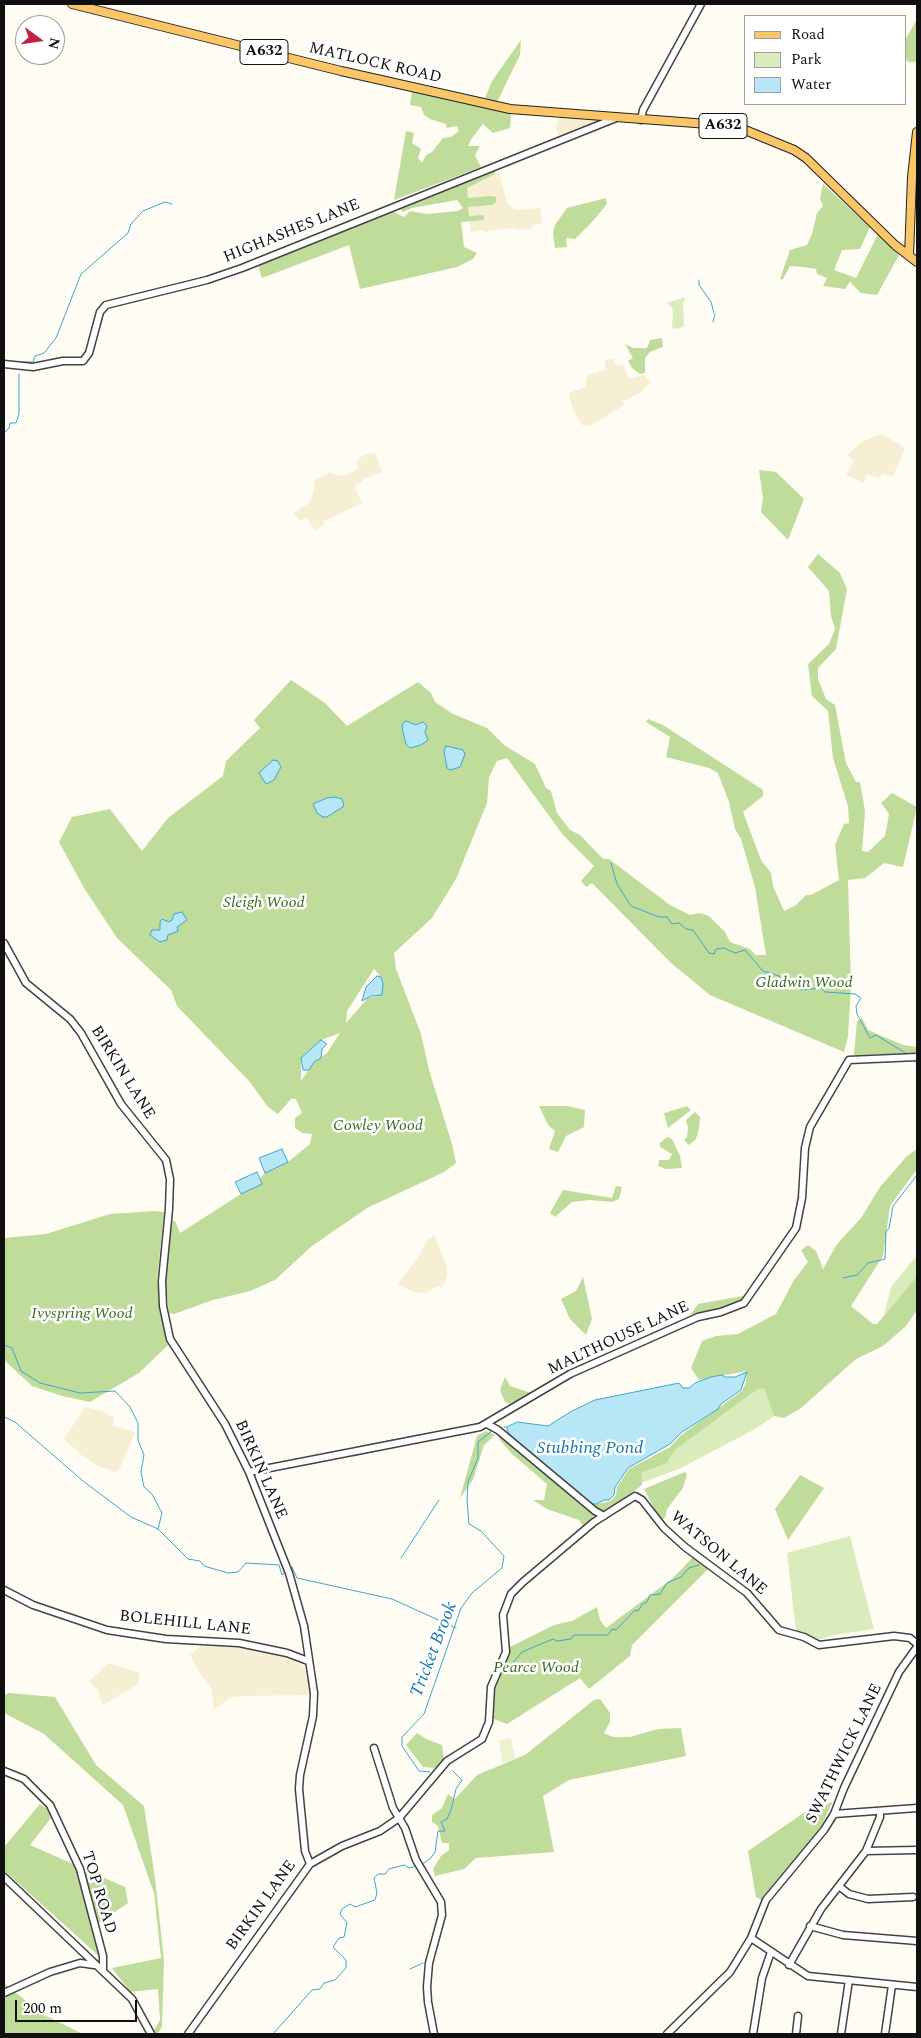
<!DOCTYPE html>
<style>
body{margin:0}
#map{position:relative;width:921px;height:2038px;overflow:hidden;background:#fffcf4;font-family:Spectral,serif}
canvas{display:block}
.frame{position:absolute;inset:0;border:5px solid #101010;pointer-events:none}
.legend{position:absolute;left:744px;top:15px;width:162px;height:90px;box-sizing:border-box;background:#fff;border:1px solid #9f9f9f;margin:0;padding:6px 9px;list-style:none;font-size:15px;color:#101010}
.legend li{display:flex;align-items:center;gap:10px;height:25px}
.legend b{width:25px;border:1px solid #9f9f9f}
.north{position:absolute;left:15px;top:15px;width:50px;height:50px;box-sizing:border-box;background:#fff;border:1px solid #9f9f9f;border-radius:50%;rotate:104deg;font-size:14px;font-weight:700;line-height:20px;text-align:center;color:#101010}
.north::after{content:'';display:block;margin:auto;width:18px;height:22px;background:#c4243e;clip-path:polygon(50% 0,100% 100%,50% 72%,0 100%)}
.scale{position:absolute;left:15px;top:2000px;width:122px;height:22px;box-sizing:border-box;border:2px solid #101010;border-top:0;padding-left:6px;font-size:15px;line-height:18px;white-space:nowrap;color:#101010;-webkit-text-stroke:4px #fff;paint-order:stroke}
</style>
<div id="map">
<canvas width="921" height="2038"></canvas>
<div class="frame"></div>
<ul class="legend">
<li><b style="height:6px;background:#fac668"></b>Road</li>
<li><b style="height:14px;background:#daebbc"></b>Park</li>
<li><b style="height:14px;background:#b7e7f7"></b>Water</li>
</ul>
<div class="north">N</div>
<div class="scale">200 m</div>
</div>
<script>
const c = document.querySelector('canvas').getContext('2d');
c.lineJoin = 'round';
function paint(path, color) {
  c.fillStyle = color;
  c.fill(path, 'evenodd');
}
function toPath(rows) {
  const path = new Path2D();
  for (const r of rows) {
    path.moveTo(r[0], r[1]);
    for (let i = 2; i < r.length; i += 2) path.lineTo(r[i], r[i + 1]);
  }
  return path;
}
function strokePath(path, color, width, dash) {
  c.strokeStyle = color;
  c.lineWidth = width;
  c.lineCap = dash ? 'butt' : 'round';
  c.setLineDash(dash || []);
  c.stroke(path);
}
function label(font, color, halo, rows, align = 'center') {
  c.font = font + ' Spectral,serif';
  c.lineWidth = 5;
  c.setLineDash([]);
  c.textBaseline = 'middle';
  c.strokeStyle = halo;
  c.fillStyle = color;
  for (const [text, x, y, turn = 0] of rows) {
    c.save();
    c.translate(x, y);
    c.rotate((+turn || 0) * Math.PI / 180);
    c.textAlign = isNaN(turn) ? turn : align;
    if (halo) c.strokeText(text, 0, 0);
    c.fillText(text, 0, 0);
    c.restore();
  }
}
const farmland = toPath([
 [558,118,602,120,603,121,588,128,559,136,555,126,558,125],
 [499,172,507,203,515,210,540,208,542,223,532,225,533,228,519,230,512,228,487,231,487,233,482,230,471,232,469,220,475,220,481,215,469,216,468,207,492,205,468,198,467,188],
 [614,359,616,366,623,364,629,379,644,375,650,382,640,393,625,401,622,399,624,405,599,421,588,426,582,425,573,410,569,393,585,387,588,375,605,370,605,360],
 [882,434,905,448,893,477,884,474,878,478,867,474,864,483,846,475,854,461,847,455,863,441],
 [375,453,383,473,379,473,363,479,363,481,358,484,355,488,362,503,324,521,324,525,315,530,306,517,300,521,294,513,310,502,315,486,314,481,331,472,333,474,342,476,350,473,358,469,356,462,363,455],
 [435,1236,447,1268,447,1276,442,1288,437,1286,426,1293,413,1292,398,1284,415,1262,428,1239],
 [85,1407,103,1411,114,1418,113,1426,135,1432,119,1470,115,1472,99,1467,80,1454,64,1439],
 [203,1644,254,1648,287,1656,305,1668,311,1695,243,1696,230,1698,214,1710,212,1690,196,1667,190,1655],
 [109,1663,140,1673,138,1684,103,1705,97,1689,89,1681]
]);
const green = toPath([
 [686,297,683,303,684,326,678,329,672,328,673,313,672,307,667,303],
 [917,1255,917,1276,884,1315,891,1287],
 [764,1387,774,1416,755,1429,679,1469,641,1483,641,1473,667,1463,675,1450,756,1390],
 [850,1536,874,1629,834,1635,818,1640,796,1631,787,1553]
]);
const forest = toPath([
 [917,19,917,62,909,62,905,59,905,40],
 [521,40,520,55,497,102,485,98,492,81],
 [412,91,511,113,510,128,493,133,483,124,472,138,468,146,480,146,475,155,481,167,394,200,406,131,414,133,412,143,421,149,418,158,422,163,426,155,432,152,443,138,451,137,459,131,457,126,447,128,446,124,430,119,424,115,421,107,410,105],
 [494,167,495,174,467,188,468,198,491,196,496,197,496,202,492,205,468,207,469,216,481,215,484,216,484,220,461,222,464,247,477,253,473,259,457,267,360,289,349,245,262,278,258,265,392,211,404,217,410,211,427,214,458,211,463,208,457,200,412,208,403,212,400,209],
 [823,184,870,227,860,249,842,250,834,270,856,278,878,234,899,255,877,295,861,293,850,282,845,289,823,286,827,278,817,274,816,269,803,267,790,266,783,279,780,279,790,250,807,245,812,234,817,213,823,206,820,198],
 [606,198,607,204,592,222,575,239,566,238,567,247,555,248,553,233,555,225,567,208],
 [662,338,663,347,650,352,645,358,645,373,640,374,632,368,628,361,633,358,625,344,633,348,647,348,650,340],
 [759,470,776,472,804,499,788,540,761,512,763,498],
 [818,554,840,573,847,589,836,649,818,668,818,679,826,699,835,705,846,763,856,782,860,782,865,811,862,851,868,852,885,836,889,814,881,803,892,793,917,807,903,867,884,863,865,878,848,880,851,985,848,1036,844,1052,710,995,671,963,592,883,586,887,581,881,594,866,563,835,507,758,497,761,489,777,487,803,456,879,432,918,394,953,396,969,421,1034,429,1070,452,1144,456,1163,444,1172,367,1208,312,1246,275,1280,250,1291,213,1300,174,1314,169,1313,165,1277,172,1221,175,1221,180,1233,241,1194,262,1184,260,1178,265,1173,288,1162,310,1144,312,1134,302,1133,295,1128,295,1118,302,1113,296,1099,291,1099,278,1114,268,1107,249,1081,177,1006,171,990,117,938,84,888,59,842,72,817,110,809,142,851,168,818,223,776,226,761,260,728,254,720,291,680,325,703,347,726,418,682,431,693,435,702,453,714,487,728,504,745,535,764,546,788,551,791,557,813,570,830,580,835,603,859,609,859,670,905,690,915,700,913,709,916,725,932,730,942,750,949,756,955,766,955,755,887,741,839,735,829,729,802,718,773,709,768,666,757,670,737,646,722,648,719,663,725,763,790,763,796,743,812,761,860,771,873,773,886,784,911,796,905,806,895,811,895,839,880,835,845,844,824,849,823,848,806,833,758,828,711,812,696,808,664,829,644,835,629,831,616,829,591,808,567],
 [374,969,381,977,378,996,368,998,346,1023,347,1011],
 [340,1033,327,1053,314,1062,301,1081,301,1058,321,1040],
 [862,1018,868,1030,903,1045,917,1047,917,1053,854,1055,857,1021],
 [539,1106,567,1106,585,1110,584,1127,566,1136,558,1152,549,1149,555,1131,548,1125],
 [687,1106,691,1110,668,1128,664,1113],
 [695,1112,700,1117,699,1128,696,1139,689,1145,684,1140,687,1137,688,1128,686,1120],
 [667,1137,672,1139,680,1156,682,1168,666,1169,658,1166,659,1160,669,1160,672,1154,660,1147,660,1143],
 [917,1149,917,1169,890,1206,883,1256,851,1306,873,1324,877,1324,917,1276,917,1310,906,1326,883,1346,856,1359,801,1408,784,1418,774,1416,764,1388,756,1390,675,1450,667,1463,641,1473,642,1485,614,1507,605,1511,594,1507,593,1505,611,1501,616,1495,617,1487,629,1469,670,1447,680,1436,742,1391,746,1383,747,1371,699,1380,691,1368,702,1341,716,1336,738,1334,776,1314,794,1280,808,1262,801,1250,808,1245,816,1251,823,1269,837,1244,861,1218,880,1187,906,1157],
 [616,1186,622,1187,619,1199,612,1202,590,1200,572,1202,555,1217,550,1213,563,1190,612,1198],
 [155,1211,164,1212,157,1280,168,1345,139,1373,90,1402,62,1396,32,1386,4,1360,4,1238,46,1234,110,1214],
 [583,1277,592,1319,586,1335,570,1319,561,1299,576,1291],
 [748,1295,739,1304,690,1315,698,1304],
 [505,1377,510,1386,531,1393,509,1404,505,1402,500,1390],
 [486,1431,495,1435,484,1445,473,1480,460,1498,477,1436],
 [498,1434,593,1511,593,1520,583,1526,579,1520,547,1509,533,1500,544,1500,547,1484,511,1453,500,1440],
 [685,1472,687,1475,683,1488,667,1509,665,1518,660,1520,644,1489],
 [800,1475,824,1488,788,1540,775,1509],
 [693,1557,708,1569,632,1645,630,1656,589,1689,580,1678,507,1724,491,1718,493,1685,510,1647,554,1625,572,1621,597,1607,600,1620,606,1628,673,1578],
 [9,1693,55,1697,96,1765,144,1806,155,1878,164,1960,162,2027,157,2034,152,2034,160,2020,158,1989,130,1992,112,1968,161,1958,154,1893,123,1805,44,1734,4,1713,4,1695],
 [600,1699,610,1713,610,1722,604,1733,613,1737,630,1737,658,1729,681,1728,686,1756,569,1780,543,1796,554,1852,476,1858,464,1869,435,1876,433,1869,441,1856,449,1850,449,1843,442,1843,438,1826,432,1822,432,1815,442,1808,448,1794,455,1799,477,1775,525,1755,594,1700],
 [417,1733,426,1739,442,1745,444,1760,435,1768,423,1767,406,1745],
 [833,1801,818,1833,775,1882,762,1900,756,1897,748,1851,805,1812,821,1808],
 [40,1804,54,1814,30,1845,125,1887,128,1903,93,1927,101,1958,7,1873,4,1874,4,1847],
 [4,1983,42,2014,83,2034,4,2034]
]);
const pitch = toPath([
 [511,1738,515,1759,503,1763,499,1741]
]);
const water = toPath([
 [406,721,416,725,423,722,427,726,425,732,428,740,421,745,410,748,406,744,402,728,403,723,406,721],
 [446,746,463,750,465,754,460,767,450,770,447,768,444,751,446,746],
 [273,760,278,761,281,767,274,780,266,784,259,773,273,760],
 [334,797,342,799,344,806,327,817,323,817,317,813,313,804,327,798,334,797],
 [182,912,187,920,177,927,178,931,168,935,167,940,160,942,150,935,152,930,160,930,160,922,162,919,169,922,172,920,174,914,182,912],
 [377,976,381,977,383,984,382,995,371,996,362,1001,366,987,377,976],
 [321,1040,327,1044,322,1049,321,1058,314,1062,309,1070,303,1070,301,1058,321,1040],
 [282,1149,288,1162,265,1173,259,1158,282,1149],
 [257,1172,262,1184,241,1194,235,1182,257,1172],
 [747,1372,741,1390,721,1404,718,1409,682,1432,670,1444,628,1468,615,1487,614,1495,609,1500,604,1500,597,1504,591,1504,510,1435,507,1430,507,1427,517,1422,548,1426,572,1411,595,1400,679,1383,683,1388,689,1388,695,1383,711,1377,722,1375,725,1377,735,1377,747,1372]
]);
const stream = toPath([
 [699,280,699,285,711,302,714,313],
 [713,322,715,314],
 [23,362,33,362,35,356,44,353,56,338,81,274,128,233,131,224,143,211,165,202,172,204],
 [4,433,9,428,10,423,16,423,19,414,19,374],
 [611,863,617,884,631,906,659,917,667,917,672,924,679,923,686,929,693,930,709,953,714,954,716,949,724,948,735,953,745,950,763,971,779,976,783,984,789,985,794,981,801,990,821,988,825,992,855,994,861,998,856,1006,857,1014,870,1038,876,1035,907,1054],
 [914,1060,917,1064],
 [843,1278,857,1275,868,1263,885,1259,886,1232,889,1228,893,1206,917,1175],
 [4,1345,12,1348,21,1371,40,1383,80,1393,115,1391,130,1407,138,1423,138,1440,144,1455,141,1472,144,1487,152,1494,162,1513,158,1529],
 [4,1417,15,1422,83,1481,131,1517,158,1529,188,1559,200,1561,204,1566,228,1573,238,1572,246,1563,279,1565,282,1575,286,1571],
 [504,1427,507,1427],
 [438,1432,453,1428],
 [357,1447,418,1435],
 [353,1456,408,1444],
 [401,1558,439,1500],
 [289,1568,292,1567,297,1578,392,1599,456,1628],
 [511,1665,522,1652,553,1639,557,1641,571,1639,574,1635,608,1635,612,1629,616,1630,634,1611,639,1610,642,1604,647,1602,650,1595,660,1594,667,1583,681,1577,689,1568,699,1565],
 [430,1772,419,1771,402,1746,402,1737,424,1714,461,1608,472,1593,502,1568,504,1556,481,1531,469,1524,467,1500,468,1482,478,1458,478,1442,491,1432,490,1429],
 [421,1865,430,1859,435,1852,438,1831,445,1831,441,1822,447,1819,451,1810,456,1789,462,1780,453,1771],
 [410,1969,423,1963],
 [273,2034,312,1990,320,1989,324,1983,335,1980,346,1968,346,1960,333,1947,339,1938,344,1937,347,1923,340,1914,342,1909,350,1904,355,1907,375,1900,377,1893,374,1878,378,1874,385,1874,389,1869,404,1865,409,1868,417,1866]
]);
const minor = toPath([
 [641,120,643,110,701,4],
 [4,364,33,367,63,361,83,361,89,353,100,312,106,305,207,280,242,268,616,118],
 [4,943,26,983,70,1019,81,1033,121,1104,166,1160,170,1179,169,1209,162,1281,163,1306,170,1339,225,1424,249,1472,289,1573,304,1626,314,1693,313,1716,300,1775,299,1789,305,1851,310,1864],
 [487,1424,498,1430,595,1511,604,1516],
 [249,1472,480,1427,570,1374,698,1317,721,1312,744,1303,796,1228,802,1198,805,1148,810,1127,849,1060,917,1057],
 [4,1590,33,1605,107,1630,166,1639,239,1643,287,1653,308,1661],
 [374,1748,393,1808,405,1828,416,1860,441,1902,442,1915,429,1963,427,1987,428,2002,434,2034],
 [4,1771,24,1779,50,1805,80,1869,103,1956,103,1971],
 [834,1814,917,1808],
 [866,1851,917,1850],
 [4,1877,132,1999,151,2034],
 [840,1887,849,1894,868,1899,913,1897],
 [810,1926,843,1935,917,1941],
 [751,1938,808,1976,917,1987],
 [789,1965,821,1909,866,1851,880,1817,880,1811],
 [4,1993,50,1972,80,1963,94,1965],
 [188,2034,310,1864,342,1846,380,1831,399,1818,447,1761,482,1739,489,1722,491,1687,506,1652,503,1615,511,1594,523,1582,594,1522,635,1496,642,1500,664,1528,685,1547,747,1593,779,1630,804,1637,819,1645,894,1636,910,1638,917,1644],
 [667,2034,730,1972,751,1938,766,1900,824,1830,834,1814,844,1788,899,1672,917,1647],
 [753,2034,762,1978,771,1952],
 [796,2034,798,2016],
 [841,2034,849,1980],
 [885,2034,892,1985]
]);
const major = toPath([
 [72,4,341,71,510,109,695,123,728,126,745,130,794,150,806,158,895,245,917,262],
 [909,256,912,177,917,132]
]);
const shields = [
 [264,52,48],
 [723,126,48]
];
const shieldNames = [
 ["A632",264,52],
 ["A632",723,126]
];
const streetNames = [
 ["MATLOCK ROAD",375,64,13],
 ["HIGHASHES LANE",292,232,-22],
 ["BIRKIN LANE",122,1073,58],
 ["MALTHOUSE LANE",619,1339,-25],
 ["BIRKIN LANE",260,1470,66],
 ["WATSON LANE",718,1554,40],
 ["BOLEHILL LANE",185,1624,6],
 ["SWATHWICK LANE",845,1754,-64],
 ["TOP ROAD",98,1893,73],
 ["BIRKIN LANE",262,1906,-54]
];
const parkNames = [
 ["Sleigh Wood",264,904],
 ["Gladwin Wood",804,984],
 ["Cowley Wood",378,1127],
 ["Ivyspring Wood",82,1315],
 ["Pearce Wood",536,1669]
];
const waterNames = [
 ["Stubbing Pond",590,1449],
 ["Tricket Brook",435,1650,-69]
];
paint(farmland, '#f6efd3');
paint(green, '#daebbc');
paint(forest, '#bfdc9a');
paint(pitch, '#eaf2ce');
paint(water, '#b7e7f7');
strokePath(water, '#3da6d0', 1);
strokePath(stream, '#3da6d0', 1);
strokePath(minor, '#434343', 9);
strokePath(major, '#212121', 10);
strokePath(minor, '#fff', 6);
strokePath(major, '#fac668', 8);
for (const [x, y, w] of shields) {
  const box = new Path2D();
  box.roundRect(x - w / 2, y - 12.5, w, 25, 4);
  c.fillStyle = '#fff';
  c.fill(box);
  strokePath(box, '#101010', 1);
}
label('bold 15px', '#101010', null, shieldNames);
label('16px', '#101010', '#fff', streetNames);
label('italic 16px', '#376b1e', '#fff', parkNames);
label('italic 18px', '#1577a6', '#fff', waterNames);
</script>
